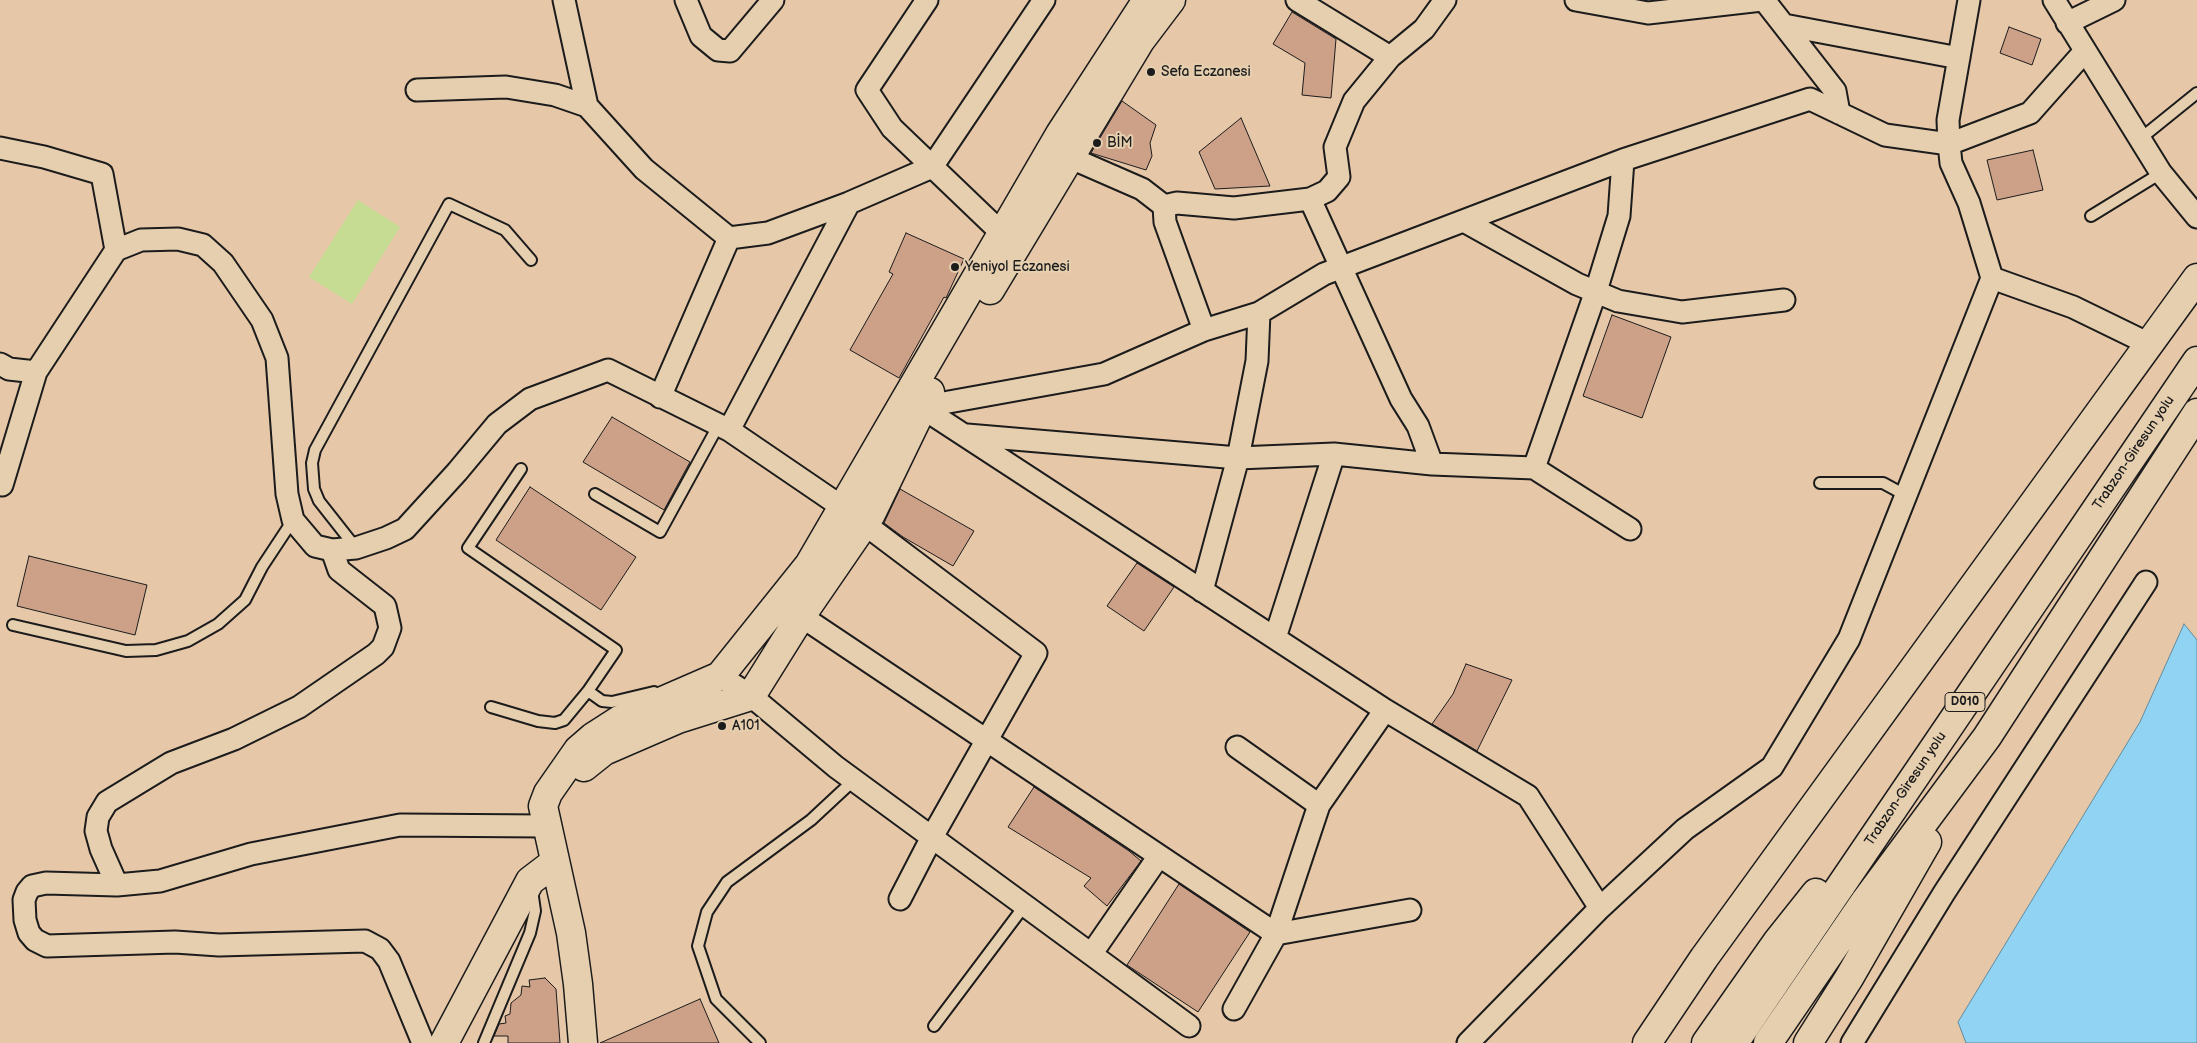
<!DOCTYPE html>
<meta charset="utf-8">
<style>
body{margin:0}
canvas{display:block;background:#e6c7a8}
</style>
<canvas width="2197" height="1043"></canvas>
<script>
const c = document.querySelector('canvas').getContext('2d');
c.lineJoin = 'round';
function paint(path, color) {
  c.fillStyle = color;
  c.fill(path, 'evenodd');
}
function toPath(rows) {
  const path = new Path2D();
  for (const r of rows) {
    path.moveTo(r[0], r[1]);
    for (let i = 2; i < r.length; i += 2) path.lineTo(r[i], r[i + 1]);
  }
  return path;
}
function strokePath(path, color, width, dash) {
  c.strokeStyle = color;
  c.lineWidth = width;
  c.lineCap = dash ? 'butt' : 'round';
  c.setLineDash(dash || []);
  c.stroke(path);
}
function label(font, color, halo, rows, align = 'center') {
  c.font = font + ' "Balsamiq Sans",sans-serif';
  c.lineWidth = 4;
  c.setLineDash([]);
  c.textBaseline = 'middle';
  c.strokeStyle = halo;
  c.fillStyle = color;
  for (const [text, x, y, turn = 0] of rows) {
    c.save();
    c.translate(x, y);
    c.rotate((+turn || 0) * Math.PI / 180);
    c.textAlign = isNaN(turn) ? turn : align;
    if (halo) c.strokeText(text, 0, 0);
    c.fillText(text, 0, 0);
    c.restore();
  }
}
const green = toPath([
 [358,200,400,227,352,304,309,277]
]);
const water = toPath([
 [2184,624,2197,640,2197,1043,1966,1043,1958,1022,2140,722,2184,624]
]);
const building = toPath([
 [1292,12,1336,39,1331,98,1302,95,1305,63,1273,44,1292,12],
 [2009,27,2041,39,2032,65,2000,53,2009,27],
 [1122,101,1156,125,1150,143,1152,156,1146,170,1091,153,1122,101],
 [1241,118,1270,186,1215,189,1199,152,1241,118],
 [2033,150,2043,190,1997,200,1987,160,2033,150],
 [906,233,964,259,946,298,944,297,899,378,850,350,893,274,889,272,906,233],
 [1612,315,1671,337,1642,418,1583,396,1612,315],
 [612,417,690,462,664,510,583,462,612,417],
 [530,487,636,557,601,610,496,540,530,487],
 [900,489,974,531,953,566,903,537,884,523,900,489],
 [29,556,147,585,135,635,17,606,29,556],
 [1137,563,1174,587,1144,631,1107,606,1137,563],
 [1466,664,1512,680,1477,751,1432,724,1453,694,1466,664],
 [1034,787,1129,851,1141,861,1107,906,1084,886,1091,878,1008,827,1034,787],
 [1179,884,1250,932,1198,1012,1127,965,1179,884],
 [545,978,556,989,560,1043,508,1043,508,1036,494,1036,499,1024,506,1023,505,1016,510,1014,511,1003,521,995,522,986,530,987,529,980,545,978],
 [700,999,719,1043,600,1043,700,999]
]);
const lane = toPath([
 [2140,139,2197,93],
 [2091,216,2161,173],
 [521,469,468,548,616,650,588,691,602,701,612,702,654,692],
 [1820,483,1883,483,1907,496],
 [595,494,660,532,718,426],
 [356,548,319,501,314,489,312,463,315,450,449,204,505,230,531,260],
 [13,625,126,651,156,650,188,641,218,624,245,600,262,567,293,520],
 [491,707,538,721,555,723,564,720,588,691],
 [934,1026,1025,905],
 [484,1043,530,933,535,911,532,890],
 [760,1043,716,999,698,946,707,912,727,882,811,820,854,780]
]);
const street = toPath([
 [564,0,587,106,644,169,729,238,768,233,849,203],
 [686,0,701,36,718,50,730,51,773,0],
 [927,0,867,90,892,128,1012,243],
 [1297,0,1390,57],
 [1576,0,1648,13,1762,0],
 [1764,0,1835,91,1839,113],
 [2054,0,2161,173,2197,217],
 [2067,23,2114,0],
 [1784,25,1959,58],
 [417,90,506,87,555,95,587,106],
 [0,148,44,157,102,174,116,250],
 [1071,158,1142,189,1164,206,1165,222,1204,330],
 [1310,199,1401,399,1418,426,1432,464],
 [1164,206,1177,203,1234,208,1310,199,1327,191,1339,177,1335,147,1354,101,1390,57,1424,29,1445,0],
 [1464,221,1577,284,1618,301,1682,312,1784,300],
 [1992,278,2073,307,2149,344],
 [0,364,9,369,36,372,116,250,141,240,178,239,203,245,223,263,262,320,277,358,287,494,293,520,315,546,332,550,356,548,386,538,405,529,457,472,497,424,530,399,608,370,729,430,842,507,1036,653,932,837,900,899],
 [660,397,729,238],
 [921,407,1104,374,1204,330,1259,313,1324,274,1623,160,1810,99,1885,135,1949,144,2030,113,2085,51],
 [921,407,1385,710,1528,796,1600,908],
 [729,430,849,203,932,167,1044,0],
 [967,435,1238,458,1334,454,1275,638],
 [1334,454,1432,464,1534,468,1630,529],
 [1534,468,1596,291,1619,216,1623,160],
 [2,485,36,372],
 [1202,591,1238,458,1257,361,1259,313],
 [801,616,1276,934,1410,910],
 [720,676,751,696,836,767,1189,1026],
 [1237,747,1319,805],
 [117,885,101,849,96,831,98,817,107,802,171,763,234,739,299,707,376,654,383,647,390,628,385,606,339,570,332,550],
 [1092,953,1159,856],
 [1234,1009,1276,934,1319,805,1385,710],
 [423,1043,389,961,380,949,365,941,219,945,175,942,47,946,35,940,29,933,25,920,24,900,27,892,32,886,46,883,117,885,160,881,251,854,400,825,546,826],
 [1468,1043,1600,908,1685,829,1772,767,1849,639,1992,278,1969,203,1951,163,1949,144,1948,120,1969,0],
 [1852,1043,1944,893,2146,582]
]);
const secondary = toPath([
 [990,290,1140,41,1171,0],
 [584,767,604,751,678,719,751,696,801,616,871,514,930,392],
 [444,1043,530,881,555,862],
 [583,1043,578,984,571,933,543,806,548,793,578,750,593,737,621,719,720,676,809,565,1060,134,1147,0],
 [1647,1043,1704,958,2197,278]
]);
const highway = toPath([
 [1706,1043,1777,942,1816,893],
 [1734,1043,2197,361],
 [1768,1043,1866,900,1987,737,2197,413],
 [1808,1043,1849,978,1927,842]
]);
const markers = [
 [1151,72,5,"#1c1c1c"],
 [1097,143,5,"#1c1c1c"],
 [955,267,5,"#1c1c1c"],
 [722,726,5,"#1c1c1c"]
];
const shields = [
 [1965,702,40]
];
const shieldNames = [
 ["D010",1965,702]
];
const poiNames = [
 ["Sefa Eczanesi",1161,72],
 ["BİM",1107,143],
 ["Yeniyol Eczanesi",965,267],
 ["A101",732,726]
];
const streetNames = [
 ["Trabzon-Giresun yolu",2134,453,-56],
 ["Trabzon-Giresun yolu",1906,789,-56]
];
paint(green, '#c5dc92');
paint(water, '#91d3f3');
strokePath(water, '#628a9d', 1);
paint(building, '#cda188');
strokePath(building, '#1c1c1c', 1);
strokePath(lane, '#1c1c1c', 14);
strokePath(street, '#1c1c1c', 25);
strokePath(secondary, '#1c1c1c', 31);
strokePath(highway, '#1c1c1c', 31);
strokePath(lane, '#e6cfaf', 10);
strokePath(street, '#e6cfaf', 21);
strokePath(secondary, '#e6cfaf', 28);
strokePath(highway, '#e6cfaf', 28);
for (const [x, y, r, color] of markers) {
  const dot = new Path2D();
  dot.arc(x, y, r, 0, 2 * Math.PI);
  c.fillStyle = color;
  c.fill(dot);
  strokePath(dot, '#e6cfaf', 2);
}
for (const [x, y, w] of shields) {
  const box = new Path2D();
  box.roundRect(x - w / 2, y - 9.5, w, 19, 4);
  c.fillStyle = '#e6cfaf';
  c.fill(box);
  strokePath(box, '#1c1c1c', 1);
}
label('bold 12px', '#1c1c1c', null, shieldNames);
label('14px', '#1c1c1c', '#e6cfaf', poiNames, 'left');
label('14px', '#1c1c1c', '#e6cfaf', streetNames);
</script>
